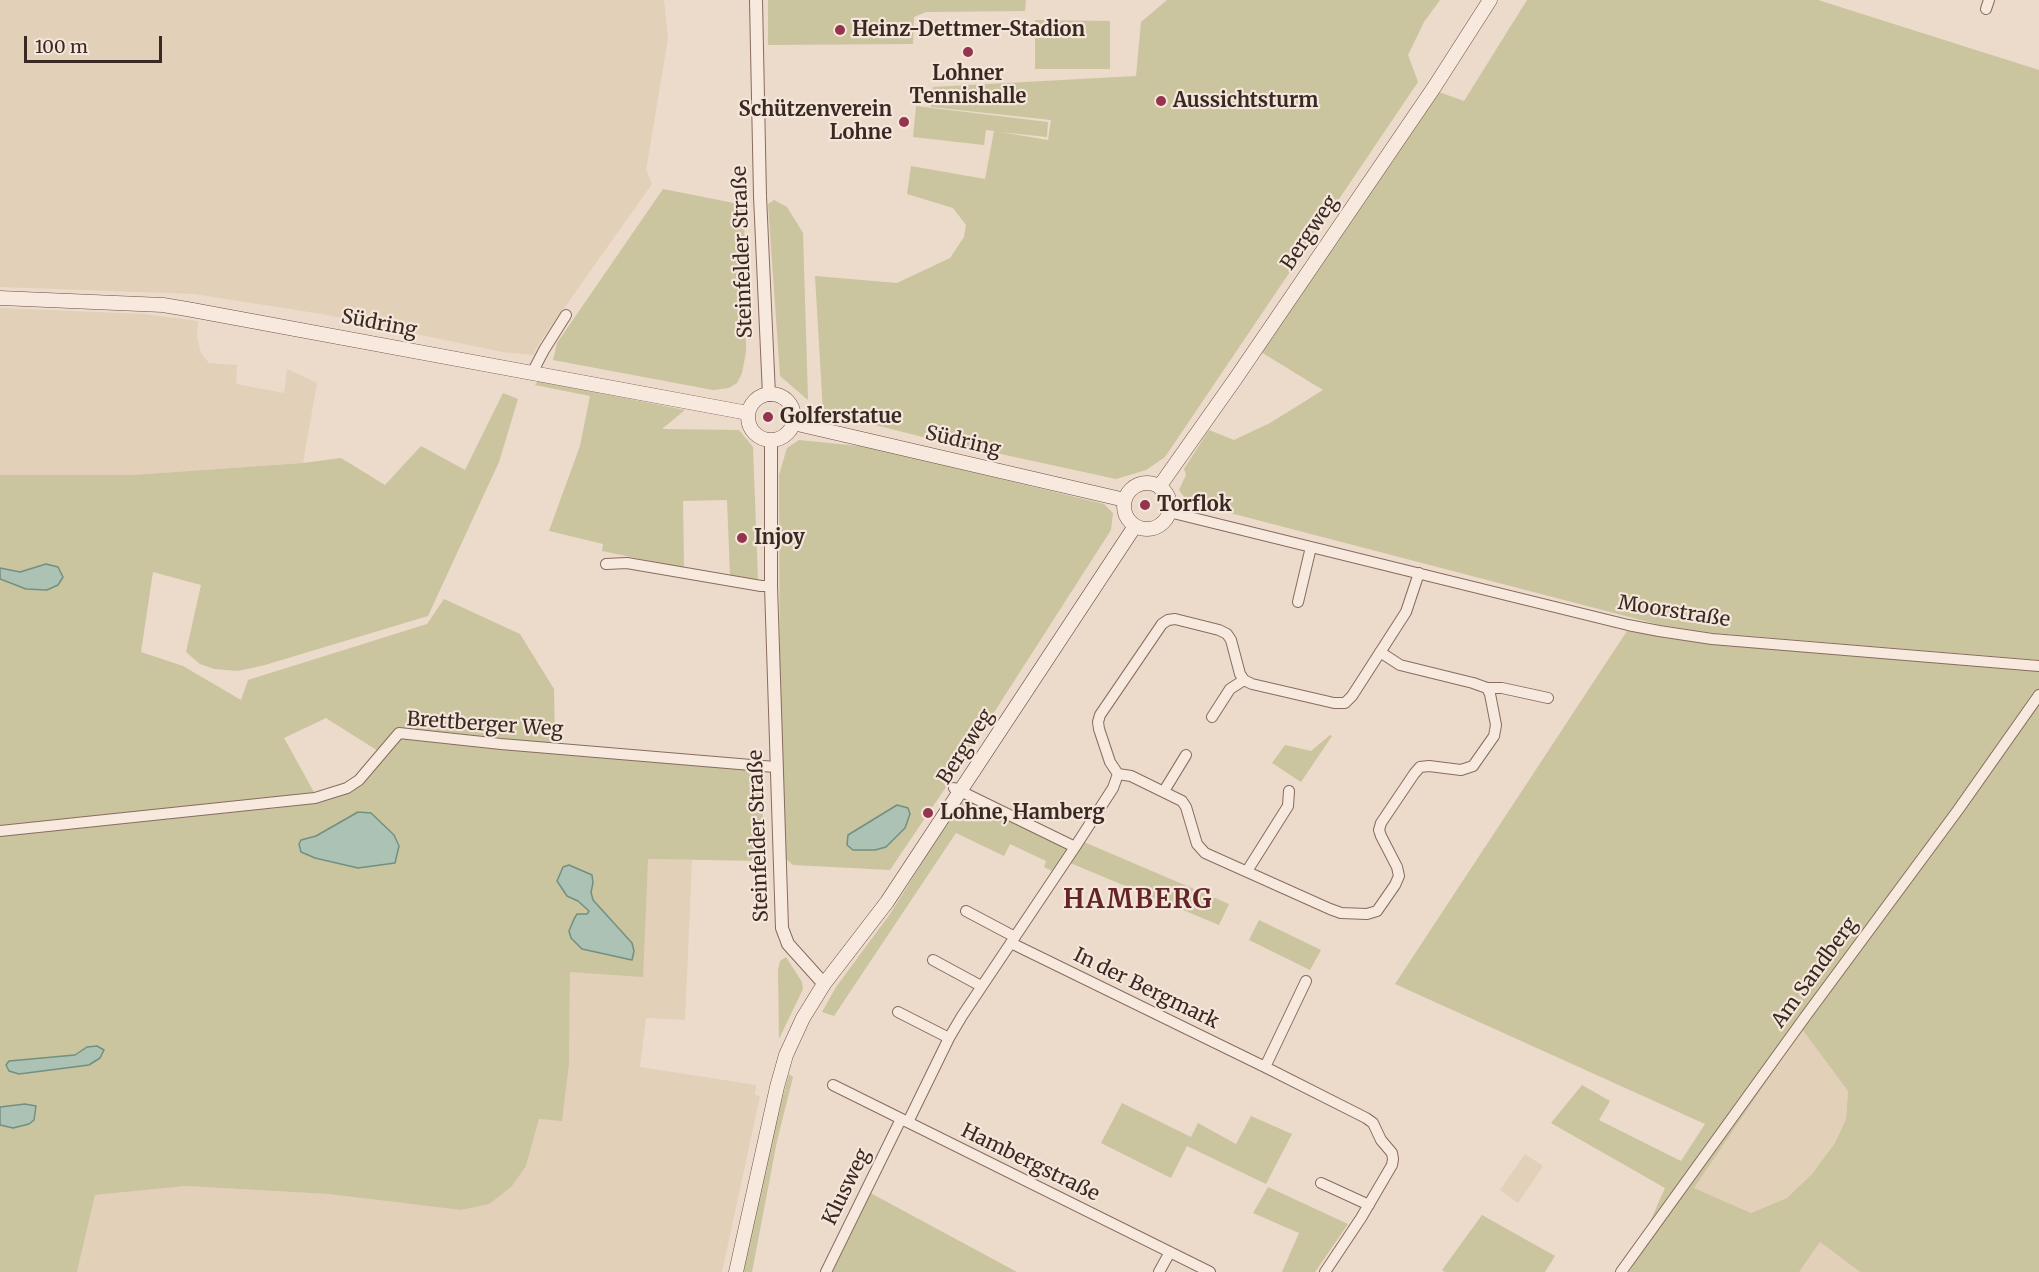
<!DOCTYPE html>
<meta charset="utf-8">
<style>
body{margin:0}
#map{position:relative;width:2039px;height:1272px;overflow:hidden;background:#ecdacb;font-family:Merriweather,serif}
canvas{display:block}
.scale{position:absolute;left:24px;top:36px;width:138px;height:27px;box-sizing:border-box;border:3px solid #3a2822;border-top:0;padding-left:8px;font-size:18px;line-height:21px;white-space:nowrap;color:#3a2822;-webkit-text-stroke:4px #f4e6da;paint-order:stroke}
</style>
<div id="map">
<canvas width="2039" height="1272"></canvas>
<div class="scale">100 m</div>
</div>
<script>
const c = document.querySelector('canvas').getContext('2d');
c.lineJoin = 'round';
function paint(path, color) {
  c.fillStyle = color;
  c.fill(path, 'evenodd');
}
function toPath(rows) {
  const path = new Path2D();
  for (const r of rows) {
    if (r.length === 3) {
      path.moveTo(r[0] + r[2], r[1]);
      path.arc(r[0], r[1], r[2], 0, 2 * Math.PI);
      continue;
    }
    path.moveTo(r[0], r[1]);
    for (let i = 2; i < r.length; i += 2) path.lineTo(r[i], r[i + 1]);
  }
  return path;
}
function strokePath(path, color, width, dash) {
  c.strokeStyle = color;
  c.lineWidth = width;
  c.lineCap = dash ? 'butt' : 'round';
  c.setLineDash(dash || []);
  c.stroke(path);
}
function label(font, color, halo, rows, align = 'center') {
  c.font = font + ' Merriweather,serif';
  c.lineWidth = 4.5;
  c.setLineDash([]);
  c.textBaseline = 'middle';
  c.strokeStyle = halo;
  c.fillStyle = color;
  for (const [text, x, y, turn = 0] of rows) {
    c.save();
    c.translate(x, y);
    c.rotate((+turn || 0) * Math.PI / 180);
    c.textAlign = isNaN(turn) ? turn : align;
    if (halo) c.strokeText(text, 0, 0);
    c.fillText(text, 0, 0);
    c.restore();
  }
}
const farmland = toPath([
 [0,0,664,0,668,38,646,170,652,184,540,342,533,355,502,352,322,314,194,294,0,287],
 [0,308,144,314,198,321,197,337,201,353,209,363,237,365,236,384,284,393,287,369,317,383,303,463,132,475,0,475],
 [648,859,692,860,685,1020,646,1018,640,1067,756,1085,755,1095,760,1096,722,1272,77,1272,95,1195,185,1186,328,1194,461,1210,526,1166,539,1119,562,1120,569,1064,570,972],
 [1802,1028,1848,1091,1846,1119,1835,1143,1812,1174,1787,1198,1751,1213,1694,1188],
 [1525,1154,1543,1166,1518,1203,1500,1190],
 [1820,1242,1860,1272,1799,1272]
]);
const green = toPath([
 [768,0,1026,0,1025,11,926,12,914,17,913,44,768,45],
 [1167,0,1440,0,1424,22,1408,55,1418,82,1165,457,1146,470,1116,479,927,438,823,412,815,276,897,283,950,258,964,237,966,225,953,208,907,194,911,166,985,179,994,131,986,130,984,145,913,137,916,106,1048,122,1047,137,1000,132,1048,140,1051,120,931,107,933,87,1136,76,1141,22],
 [1527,0,1818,0,2039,70,2039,660,1713,633,1660,625,1188,502,1179,490,1186,475,1184,469,1209,430,1234,440,1270,423,1323,390,1261,352,1436,91,1464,101],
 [1035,20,1110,21,1110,69,1035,69],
 [663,189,744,205,746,352,742,373,737,383,729,388,713,390,553,360,557,343],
 [774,200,787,207,803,233,808,400,780,376,768,204],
 [538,381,685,410,662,429,739,430,753,447,758,580,730,575,727,500,683,501,684,568,602,551,603,544,549,531,580,446,590,396,535,385],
 [503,393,518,399,499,462,428,616,265,665,238,671,214,669,200,664,186,652,201,585,153,572,141,652,183,666,241,700,248,680,427,624,444,599,520,634,554,689,555,744,397,729,378,751,326,718,284,738,315,794,270,800,271,809,316,802,349,792,401,737,747,770,763,780,762,861,648,859,643,977,570,972,569,1064,562,1121,539,1119,526,1166,511,1187,489,1204,461,1210,328,1194,185,1186,95,1195,77,1272,0,1272,0,475,132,475,303,463,341,458,385,485,421,446,465,470],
 [358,812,398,854,394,863,358,868,315,858,301,852,301,840,316,836],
 [593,883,591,892,593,900,632,943,632,960,582,949,577,914,587,914,589,911,578,901],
 [799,440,869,447,1104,504,1113,513,1111,530,950,781,890,870,793,865,784,857,780,758,779,475,787,448],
 [1627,631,1712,644,2039,671,2039,1272,1860,1272,1820,1242,1799,1272,1629,1272,1651,1238,1649,1224,1665,1188,1551,1123,1582,1085,1610,1101,1599,1120,1681,1161,1705,1124,1395,984],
 [1802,1029,1848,1091,1846,1119,1835,1143,1812,1174,1787,1198,1751,1213,1694,1188],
 [1330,735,1332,736,1301,782,1272,763,1285,745,1311,751],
 [963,797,1075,851,1084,842,1229,904,1219,925,1063,860,1054,872,1044,867,1046,861,1010,844,1004,856,956,833,834,1016,822,1012,836,987,890,914],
 [1259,920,1321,950,1310,970,1249,940],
 [786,957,802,982,803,989,779,1039,778,970,780,961],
 [789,1074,793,1077,777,1141,752,1272,741,1272,765,1160],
 [1122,1103,1191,1137,1198,1123,1236,1144,1251,1116,1292,1134,1266,1184,1187,1146,1171,1178,1101,1143],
 [1268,1187,1348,1224,1315,1272,1282,1272,1299,1233,1253,1213],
 [863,1189,1017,1272,820,1272],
 [1482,1215,1555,1256,1545,1272,1445,1272,1442,1270]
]);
const water = toPath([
 [46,564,58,567,63,577,58,585,47,590,26,589,0,579,0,568,20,572,46,564],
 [897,805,908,808,910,814,905,828,886,847,875,850,853,850,847,845,848,835,897,805],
 [358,812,371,813,394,835,399,846,395,863,358,868,315,858,301,852,299,844,301,840,316,836,358,812],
 [569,865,592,875,593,883,591,892,593,900,632,943,634,951,632,960,582,949,571,938,569,931,574,919,577,914,587,914,589,911,578,901,567,896,557,881,563,867,569,865],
 [97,1046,104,1050,100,1058,89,1065,19,1074,9,1071,6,1065,9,1061,75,1055,87,1047,97,1046],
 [25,1104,36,1106,34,1120,29,1124,13,1128,0,1125,0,1107,25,1104]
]);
const minor = toPath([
 [1986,9,1989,0],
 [532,373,544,350,566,315],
 [1169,512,1628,625,1659,631,1712,639,2039,666],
 [606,564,627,563,761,586,771,586],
 [1298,602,1311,547],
 [1487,688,1502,688,1548,698],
 [1212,717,1230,689,1244,680],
 [1118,774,1131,776,1182,801,1186,807,1197,844,1205,853,1330,909,1341,913,1367,914,1377,911,1395,885,1399,876,1397,867,1381,836,1379,830,1381,823,1414,774,1420,767,1429,766,1461,770,1473,766,1494,736,1496,725,1490,694,1487,688,1473,683,1400,665,1380,652],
 [954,788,1075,847,1113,788,1118,774,1110,762,1099,729,1098,722,1100,715,1162,624,1168,620,1175,619,1219,630,1227,634,1231,640,1240,674,1244,680,1252,684,1334,703,1345,703,1352,696,1406,612,1419,573],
 [1164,791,1186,755],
 [0,831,315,798,347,788,359,780,399,733,501,744,775,767],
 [1247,871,1288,806,1289,791],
 [966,911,1015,937],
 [1011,943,1265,1067,1366,1118,1373,1123,1381,1140,1392,1153,1393,1159,1392,1165,1361,1218,1325,1272],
 [933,960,981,986],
 [898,1012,949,1038],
 [1265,1067,1306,981],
 [833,1085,1210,1272],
 [908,1122,949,1038,962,1016,1075,847],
 [1321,1183,1369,1205],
 [826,1272,901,1119],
 [1159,1272,1170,1252],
 [1621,1272,1805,1017,1958,810,2039,695]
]);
const tertiary = toPath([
 [756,0,760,196,769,395],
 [771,440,771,586,782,928,788,944,824,984]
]);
const secondary = toPath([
 [0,298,163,305,187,309,748,413],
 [771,417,23],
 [793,423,1125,500],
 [1147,506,23],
 [1159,487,1236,378,1435,86,1490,0],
 [736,1272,777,1087,786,1055,803,1018,824,984,887,902,1135,526]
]);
const markers = [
 [840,30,6,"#94344e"],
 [968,52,6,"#94344e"],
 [1161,101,6,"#94344e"],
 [904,122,6,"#94344e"],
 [768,417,6,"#94344e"],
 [1145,505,6,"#94344e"],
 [742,538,6,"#94344e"],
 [928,813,6,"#94344e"]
];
const poiNames = [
 ["Heinz-Dettmer-Stadion",852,30],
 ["Lohner",968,74,"center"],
 ["Tennishalle",968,97,"center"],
 ["Aussichtsturm",1173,101],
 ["Schützenverein",892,110,"right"],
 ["Lohne",892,133,"right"],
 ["Golferstatue",780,417],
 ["Torflok",1157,505],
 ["Injoy",754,538],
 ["Lohne, Hamberg",940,813]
];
const streetNames = [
 ["Bergweg",1310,233,-56],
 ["Steinfelder Straße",743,252,-92],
 ["Südring",379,324,11],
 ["Südring",963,442,13],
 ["Moorstraße",1674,612,9],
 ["Brettberger Weg",485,725,4],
 ["Bergweg",966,747,-57],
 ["Steinfelder Straße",759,836,-92],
 ["Am Sandberg",1815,973,-54],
 ["In der Bergmark",1146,989,26],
 ["Hambergstraße",1030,1163,26],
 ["Klusweg",847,1187,-64]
];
const districtNames = [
 ["HAMBERG",1138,901]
];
paint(farmland, '#e2d0b9');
paint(green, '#cac49f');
paint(water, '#abc2b5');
strokePath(water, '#729080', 1.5);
strokePath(minor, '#896b60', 12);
strokePath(tertiary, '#896b60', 14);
strokePath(secondary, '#6b4c43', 15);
strokePath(minor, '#f7e9de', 10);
strokePath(tertiary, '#f7e9de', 12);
strokePath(secondary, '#f7e9de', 14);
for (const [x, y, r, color] of markers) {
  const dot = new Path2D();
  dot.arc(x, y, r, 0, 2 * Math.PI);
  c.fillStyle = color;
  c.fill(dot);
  strokePath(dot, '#f4e6da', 2);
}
label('bold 20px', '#3a2822', '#f4e6da', poiNames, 'left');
label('20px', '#3a2822', '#f4e6da', streetNames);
c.letterSpacing = '1.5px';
label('bold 26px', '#642428', '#f4e6da', districtNames);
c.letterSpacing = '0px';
</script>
